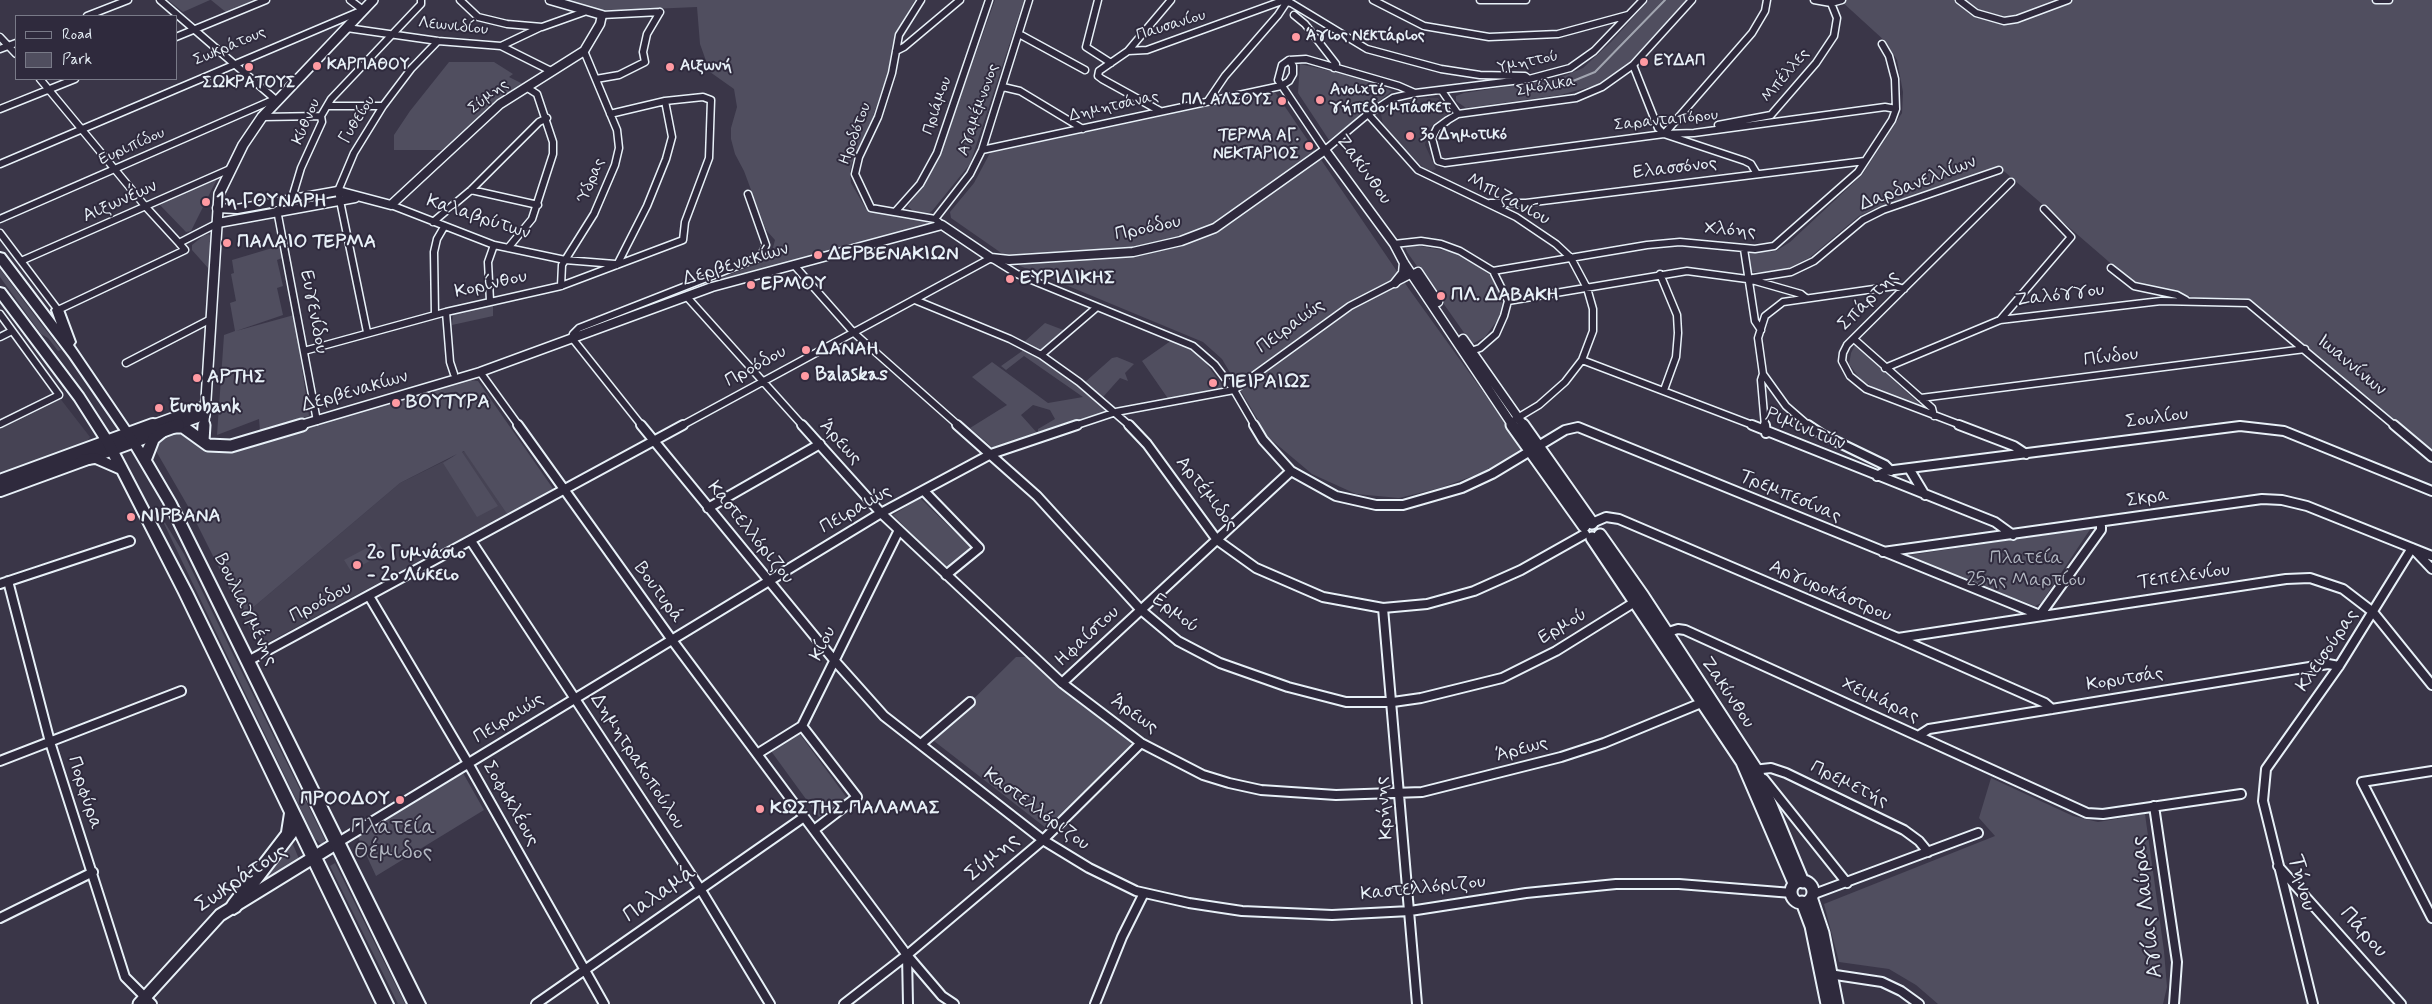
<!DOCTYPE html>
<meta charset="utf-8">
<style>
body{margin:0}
#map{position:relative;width:2432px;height:1004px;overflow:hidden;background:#3a3648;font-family:Mynerve,sans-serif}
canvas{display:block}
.legend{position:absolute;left:15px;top:15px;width:162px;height:65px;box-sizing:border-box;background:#2f2a3d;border:1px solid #797a88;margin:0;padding:6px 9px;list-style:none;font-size:15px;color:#e8f1f8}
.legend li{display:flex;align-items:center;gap:10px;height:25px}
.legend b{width:25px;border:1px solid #797a88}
</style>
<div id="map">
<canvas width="2432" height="1004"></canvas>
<ul class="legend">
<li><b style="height:6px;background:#2f2a3d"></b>Road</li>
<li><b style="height:14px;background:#504e5f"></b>Park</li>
</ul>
</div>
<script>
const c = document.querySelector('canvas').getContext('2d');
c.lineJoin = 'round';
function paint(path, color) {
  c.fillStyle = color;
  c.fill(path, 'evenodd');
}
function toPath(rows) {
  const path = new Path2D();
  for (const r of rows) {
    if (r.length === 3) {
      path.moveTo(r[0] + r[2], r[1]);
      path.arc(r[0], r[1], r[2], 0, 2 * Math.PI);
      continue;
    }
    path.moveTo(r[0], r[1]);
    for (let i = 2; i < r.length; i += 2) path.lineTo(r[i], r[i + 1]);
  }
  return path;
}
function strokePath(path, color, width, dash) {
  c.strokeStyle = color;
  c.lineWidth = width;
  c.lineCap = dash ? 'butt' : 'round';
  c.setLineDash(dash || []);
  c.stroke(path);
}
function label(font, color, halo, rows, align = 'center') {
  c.font = font + ' Mynerve,sans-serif';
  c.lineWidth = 4;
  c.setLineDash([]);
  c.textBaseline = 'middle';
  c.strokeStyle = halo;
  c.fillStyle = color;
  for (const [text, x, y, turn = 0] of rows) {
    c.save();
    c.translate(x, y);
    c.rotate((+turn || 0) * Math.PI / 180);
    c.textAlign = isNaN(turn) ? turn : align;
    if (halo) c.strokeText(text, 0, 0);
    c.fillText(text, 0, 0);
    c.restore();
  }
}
const built = toPath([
 [1418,98,1438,98,1449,113,1429,128,1425,145,1436,169,1428,172,1399,144,1383,125,1381,114,1396,103],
 [59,397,90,437,86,443,0,476,0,426],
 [465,451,507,514,259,647,243,616,400,483]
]);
const green = toPath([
 [168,0,210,0,183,12],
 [211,0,259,0,227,13],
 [562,0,915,0,898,29,892,46,888,73,872,119,852,163,850,172,851,183,866,209,927,221,928,226,585,330,760,263,772,251,775,240,766,230,744,171,735,154,731,139,731,128,737,107,734,89,710,72,700,44,697,7,604,11],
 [995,0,1024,0,970,164,932,211,929,213,913,211,908,206,925,182,939,157],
 [1649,0,1687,0,1623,69,1597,85,1560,95,1466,108,1456,101,1456,96,1464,93,1557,79,1583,68,1611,42],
 [1840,0,2432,0,2432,452,2249,299,2195,298,2130,280,1998,166,1878,207,1859,216,1809,258,1789,268,1774,272,1747,272,1741,253,1776,251,1790,242,1862,175,1902,113,1903,92,1897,60,1886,42],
 [449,62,494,62,513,74,509,77,523,84,486,111,442,150,394,150,394,135,410,111],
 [1300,64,1353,76,1392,91,1329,140,1298,93],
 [1275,92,1409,289,1525,450,1484,472,1440,488,1399,498,1356,494,1312,474,1268,437,1222,359,1203,342,1020,266,951,218,950,212,974,183,990,153],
 [218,177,191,231,186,232,158,203],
 [209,234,211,237,208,268,192,250,192,245,203,236],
 [1414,245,1453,252,1472,262,1490,275,1500,294,1502,304,1499,318,1485,337,1472,344,1407,252,1405,246],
 [279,246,282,258,277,260,283,286,277,288,283,315,236,331,294,315,309,416,260,431,259,419,217,435,224,335,235,331,230,303,236,301,231,274,234,273,232,260],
 [0,269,38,320,61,350,58,351,48,338,41,334,0,277],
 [493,304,493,316,452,325,453,313],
 [1045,323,1066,331,1041,352,1024,342],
 [1172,340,1188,348,1205,362,1226,390,1169,400,1142,361],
 [1855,345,1925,409,1879,391,1860,379,1849,364,1851,353],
 [1025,349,1080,387,1108,412,993,448,970,428,1007,405,972,377,992,362,1048,403,1083,397,1024,356,1006,370,1001,366],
 [1033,405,1050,410,1055,419,1038,429,1038,434,1021,415],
 [1117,357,1134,364,1125,373,1128,381,1120,378,1103,397,1084,383,1112,358],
 [469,380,478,381,554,490,507,514,464,451,462,452,498,506,477,517,443,463,457,454,400,483,243,616,189,508,156,451,161,439,166,435,179,433,204,450,226,452],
 [920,498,974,551,947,569,893,515],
 [158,511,184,554,228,644,325,840,322,845,315,839],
 [2091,528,2041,603,2035,606,1904,556],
 [378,542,385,553,351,571,344,560],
 [1016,657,1026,657,1131,741,1130,749,1052,827,1046,828,934,741,935,737],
 [799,733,847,798,819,817,771,751],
 [463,773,484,810,376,876,358,837],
 [1991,778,2073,816,2098,822,2145,814,2164,951,2167,987,2163,1004,1938,1004,1916,985,1889,969,1839,962,1824,904,1995,836,1979,818],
 [292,842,299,859,264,881,262,878],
 [335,863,405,1004,398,1004,330,866]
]);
const stream = toPath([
 [1551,90,1595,72,1665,0]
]);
const minorFar1 = toPath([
 [160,0,276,100],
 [460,0,478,17,507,24,542,27,584,12],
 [921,0,899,35,892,73,878,117,859,157,855,174,871,208,935,219,942,225],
 [1098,0,1086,47,1111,63],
 [1373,0,1424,26,1489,37,1558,34,1628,15],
 [1480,0,1526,0],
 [1692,0,1633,65,1602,87,1576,98,1458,114,1448,120,1437,128,1432,138,1438,161,1445,163,1664,134,1694,133,1885,107,1896,109],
 [1814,0,1831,3,1842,0],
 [1959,0,1976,13,2004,21,2017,19,2068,0],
 [2376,0,2389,0],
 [602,15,660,12],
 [1294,15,1305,24,1336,64,1334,68],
 [87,16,128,0],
 [347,28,438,41,501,46,551,71],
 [1019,34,1085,70],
 [0,37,16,54],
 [176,37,266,0],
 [501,46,541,27],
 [0,49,16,43],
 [896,51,904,47,960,0],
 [1128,51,1171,0],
 [1289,60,1282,65,1278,80,1325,150,1368,114,1393,98,1415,93,1529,79,1570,68,1594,51,1643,0],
 [1289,60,1306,59,1399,86,1415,93],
 [1633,65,1658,128,1664,134,1745,161,1751,164,1757,174],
 [40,79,146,207,179,243],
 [596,79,619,75,645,62,643,52,647,34,660,12],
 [1003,87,1020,91,1083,129],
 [1442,91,1458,114],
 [1208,101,1225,76,1278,15,1288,0],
 [328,106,383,106],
 [0,109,75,79],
 [1160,111,1102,79,1098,76,1099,71,1128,51,1147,50,1282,1,1291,3,1367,49,1441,69,1480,75,1525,76,1529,79],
 [1368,114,1418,170,1516,217,1556,244,1571,258,1587,288,1593,309,1593,331,1582,360,1565,382,1539,405,1514,420],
 [262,117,321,116],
 [1718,125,1771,115,1816,63,1834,36,1837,18,1831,3],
 [1664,134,1752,33,1765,11,1767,0],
 [982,150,1281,86,1289,81,1293,74,1293,66,1289,60],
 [0,164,363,10,350,0],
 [471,190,538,205],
 [292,198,301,168,322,122,321,116,331,99,421,4,421,0],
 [1490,203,1526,203,1865,161],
 [391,205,494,245,565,260,615,264],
 [277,210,317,421],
 [895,212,920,184,937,153,989,0],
 [0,219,275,99],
 [935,219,970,174,982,150,1029,0],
 [433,222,471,190,539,122,547,118],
 [0,233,58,310,185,250,179,243,218,223],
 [1394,244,1421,241,1441,244,1460,251,1493,271,1508,301,1504,316,1496,334,1480,348,1471,351],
 [508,248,532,219,553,154,553,142,537,94,526,87],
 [1744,249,1755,321,1761,330],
 [21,261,230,169],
 [617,265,647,206,666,159,672,137,665,101],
 [794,265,854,333,959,426],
 [2111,268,2134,286,2177,295,2186,300],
 [1493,271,1647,245,1680,242,1755,249,1774,246,1858,172,1892,120,1896,109,1895,79,1889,56,1882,44],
 [1660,274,1677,315,1678,333,1676,357,1664,390],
 [1752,280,1801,294,1806,298],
 [561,286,562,265,594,214,615,165,619,148,617,130,584,51],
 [687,297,803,426],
 [915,300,1010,339,1041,355,1079,382,1130,426],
 [490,301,488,262,494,245],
 [1508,301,1687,271,1747,279,1791,272,1814,261,1863,220,1883,210,1999,170],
 [446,312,450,362,454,374],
 [0,314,59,395,0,424],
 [435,314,434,252,437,239,444,227],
 [2000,320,2071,237,2044,209],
 [367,332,338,191,354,153,383,106,411,69,438,41],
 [0,337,12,331],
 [1854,339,1932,408,1934,416],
 [304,351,446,312,561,286,683,240,685,222,709,158,711,100,703,97,665,101,610,114],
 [1041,355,1097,307],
 [1582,360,1755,426],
 [126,363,211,319],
 [1885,368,2000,320,2161,301,2248,303,2395,426],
 [480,372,519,426],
 [1763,374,1761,380,1765,426],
 [1921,398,2305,349],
 [642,426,572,338,573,334,579,328,760,257,766,245,748,194],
 [681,426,991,258,1017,274,1193,346,1215,365,1234,390,1255,426],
 [1074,426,1116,412,1234,390,1350,306,1416,272],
 [1809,426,1786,406,1763,374,1758,338,1765,316,1783,302,1895,286,1904,289],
 [1963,426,1866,389,1850,376,1842,361,1843,353,1847,345,2011,182],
 [2238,426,2242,426]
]);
const minor = toPath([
 [518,425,672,640,907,955,942,996,954,1004],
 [641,425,834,660,884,716,1043,840,1089,868,1136,891,1189,903,1242,911,1332,915,1410,911,1526,893,1616,884,1679,884,1792,893],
 [802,425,881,513,1062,683,1141,743,1203,775,1229,783,1261,790,1336,795,1422,792,1561,757,1604,743,1706,701],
 [957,425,1037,496,1141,610,1178,641,1220,663,1288,687,1346,702,1393,702,1421,698,1502,678,1556,651,1638,600],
 [1129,425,1147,444,1217,540,1256,568,1323,597,1383,608,1427,604,1474,591,1521,570,1585,534],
 [1254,425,1263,440,1291,471,1336,496,1376,505,1403,505,1462,488,1492,474,1565,430,1578,427,2040,615,2101,530,2101,522],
 [1752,425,1995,522,2013,535],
 [1765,425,1766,433],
 [1808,425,1823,435,1885,465,1891,471],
 [1959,425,2014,446,2026,454],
 [2394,425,2432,457],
 [1910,470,1925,495],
 [1877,476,1886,471,2240,426,2284,431,2432,491],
 [924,491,979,548,946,575],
 [708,508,820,444],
 [1592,523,1606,517,1619,519,1898,638,2045,703,2052,709],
 [471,541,701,890,770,1004],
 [2415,551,2432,569],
 [1883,552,2262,499,2282,500,2307,506,2432,556],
 [8,581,50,742,125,977,152,1004],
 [0,584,130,541],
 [369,596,468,763,604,1004],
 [1383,608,1417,1004],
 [1665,633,1678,629,1685,630,2087,813,2103,814,2241,794],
 [1898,638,2286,579,2310,578,2343,589,2373,612,2432,685],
 [248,661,683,425],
 [1062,683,1291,471],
 [802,726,857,797,814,830],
 [1918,736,1929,729,2328,664,2339,666],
 [921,744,970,702],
 [757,754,802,726,899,530],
 [0,761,181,691],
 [1753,770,1771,768,1786,773,1904,830,1919,841,1928,852],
 [2432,771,2362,782,2432,918],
 [1764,779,1847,883],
 [2154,806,2177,962,2174,1004],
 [337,843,881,513,991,454,1077,425],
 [2278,866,2401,1004],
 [1814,894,1978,833],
 [0,918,93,872],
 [907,955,908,1004],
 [1829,974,1882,982,1901,991,1919,1004],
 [536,1004,804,817],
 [844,1004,907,955,1043,840,1141,743],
 [1095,1004,1122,937,1144,893],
 [2313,1004,2263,801,2266,769,2339,666,2412,548]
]);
const tertiaryFar1 = toPath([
 [217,208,237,209,338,191,391,205,500,104,584,51,600,24,602,15,550,0],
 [218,223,355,198],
 [1418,272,1438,302],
 [1395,283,1403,273,1404,263],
 [1463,339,1524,426],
 [204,426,205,415],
 [297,426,480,372,712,287,942,225,991,258,1009,260,1133,252,1181,241,1215,228,1325,150,1394,244,1404,263,1513,426]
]);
const tertiary = toPath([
 [1512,425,1584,526],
 [1523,425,1592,523],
 [172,427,183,427,208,445,231,446,302,425],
 [203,441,204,425],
 [1600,535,1643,596,1756,769,1803,882],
 [1592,538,1742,762,1794,883],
 [1802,892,11],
 [1812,900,1823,933,1837,1004],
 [1802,902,1811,926,1827,1004],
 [139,1004,220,915,337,843]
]);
const secondaryFar1 = toPath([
 [150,426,205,406],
 [174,426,205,415,219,194,243,145,262,117,373,0]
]);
const secondary = toPath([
 [0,481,153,425],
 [0,490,178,425]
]);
const primary = toPath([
 [0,253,4,254,57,324,52,310,54,307,62,307,75,342,73,345,143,448,149,436,161,427,169,427,171,430,169,433,158,442,151,460,175,501,425,1004,408,1004,164,503,125,437,70,357,0,265,0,253],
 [0,288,4,289,83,394,112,439,192,592,393,1004,377,1004,296,836,239,911,234,914,229,911,226,906,229,901,282,832,285,813,179,593,118,473,95,463,81,465,75,460,81,455,96,453,111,460,103,444,75,400,0,300,0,288]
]);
const markers = [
 [1296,37,5,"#ff9aa2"],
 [1644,62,5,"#ff9aa2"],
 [317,66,5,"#ff9aa2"],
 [249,67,5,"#ff9aa2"],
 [670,67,5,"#ff9aa2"],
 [1320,100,5,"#ff9aa2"],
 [1282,101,5,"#ff9aa2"],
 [1410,136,5,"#ff9aa2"],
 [1309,146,5,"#ff9aa2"],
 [206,202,5,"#ff9aa2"],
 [227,243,5,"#ff9aa2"],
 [818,255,5,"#ff9aa2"],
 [1010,279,5,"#ff9aa2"],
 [751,285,5,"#ff9aa2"],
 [1441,296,5,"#ff9aa2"],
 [806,350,5,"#ff9aa2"],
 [805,376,5,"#ff9aa2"],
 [197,378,5,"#ff9aa2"],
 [1213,383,5,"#ff9aa2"],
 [396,403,5,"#ff9aa2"],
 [159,408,5,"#ff9aa2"],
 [131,517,5,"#ff9aa2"],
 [357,565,5,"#ff9aa2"],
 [400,800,5,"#ff9aa2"],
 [760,809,5,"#ff9aa2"]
];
const farStreetnames = [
 ["Παυσανίου",1171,26,-17],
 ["Λεωνιδίου",453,27,6],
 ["Σωκράτους",230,47,-23],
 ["Υμηττού",1528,63,-12],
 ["Μπέλλες",1786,76,-50],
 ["Σμόλικα",1546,87,-10],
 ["Σύμης",489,97,-38],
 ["Πριάμου",938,106,-71],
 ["Δημητσάνας",1114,107,-13],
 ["Αγαμέμνονος",979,110,-71],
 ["Γυθείου",358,120,-58],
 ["Σαρανταπόρου",1666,121,-6],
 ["Κύθνου",307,122,-67],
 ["Ηροδότου",856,134,-70],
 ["Ευριπίδου",132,147,-24],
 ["Ύδρας",592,181,-68]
];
const farPoinames = [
 ["Άγιος Νεκτάριος",1306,37],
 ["ΕΥΔΑΠ",1654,62],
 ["ΚΑΡΠΑΘΟΥ",327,66],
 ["Αιξωνή",680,67],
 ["ΣΩΚΡΑΤΟΥΣ",249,84,"center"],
 ["Ανοιχτό",1330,91],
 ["γήπεδο μπάσκετ",1330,109],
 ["ΠΛ. ΑΛΣΟΥΣ",1272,101,"right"],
 ["3ο Δημοτικό",1420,136],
 ["ΤΕΡΜΑ ΑΓ.",1299,137,"right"],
 ["ΝΕΚΤΑΡΙΟΣ",1299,155,"right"]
];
const streetNames = [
 ["Ελασσόνος",1675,169,-7],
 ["Ζακύνθου",1363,170,54],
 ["Δαρδανελλίων",1918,184,-21],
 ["Μπιζανίου",1508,200,28],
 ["Αιξωνέων",120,202,-24],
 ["Καλαβρύτων",478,218,18],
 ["Προόδου",1148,229,-12],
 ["Χλόης",1730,231,4],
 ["Δερβενακίων",736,265,-17],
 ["Κορίνθου",491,285,-13],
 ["Ζαλόγγου",2060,296,-7],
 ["Σπάρτης",1869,301,-45],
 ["Ευγενίδου",313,312,79],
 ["Πειραιώς",1291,327,-36],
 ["Πίνδου",2111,358,-7],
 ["Ιωαννίνων",2351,366,40],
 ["Προόδου",756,367,-29],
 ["Δερβενακίων",355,392,-16],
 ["Σουλίου",2157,419,-8],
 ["Ριμινιτών",1805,430,22],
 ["Άρεως",840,443,48],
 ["Αρτέμιδος",1206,494,52],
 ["Τρεμπεσίνας",1790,497,23],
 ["Σκρα",2148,499,-9],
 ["Πειραιώς",856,510,-30],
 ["Καστελλόριζου",750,533,51],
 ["Τεπελενίου",2184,577,-8],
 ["Αργυροκάστρου",1830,592,23],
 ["Βουτυρά",658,593,54],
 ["Προόδου",321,603,-28],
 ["Βουλιαγμένης",245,610,64],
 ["Ερμού",1175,614,37],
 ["Ερμού",1563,627,-31],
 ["Ηφαίστου",1088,637,-43],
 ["Κίου",824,644,-64],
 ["Κλεισούρας",2328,651,-56],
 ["Κορυτσάς",2125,680,-9],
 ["Ζακύνθου",1727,693,56],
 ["Χειμάρας",1880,701,25],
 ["Άρεως",1134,715,35],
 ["Πειραιώς",509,719,-32],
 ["Άρεως",1522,750,-15],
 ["Δημητρακοπούλου",637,762,57],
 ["Πρεμετής",1849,785,26],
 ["Πορφύρα",84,793,72],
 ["Σοφοκλέους",510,804,60],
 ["Κρήνης",1385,808,-95],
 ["Καστελλόριζου",1036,810,36],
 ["Καστελλόριζου",1423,889,-6]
];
const poiNames = [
 ["1η ΓΟΥΝΑΡΗ",216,202],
 ["ΠΑΛΑΙΟ ΤΕΡΜΑ",237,243],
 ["ΔΕΡΒΕΝΑΚΙΩΝ",828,255],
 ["ΕΥΡΙΔΙΚΗΣ",1020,279],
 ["ΕΡΜΟΥ",761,285],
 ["ΠΛ. ΔΑΒΑΚΗ",1451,296],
 ["ΔΑΝΑΗ",816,350],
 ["Balaskas",815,376],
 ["ΑΡΤΗΣ",207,378],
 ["ΠΕΙΡΑΙΩΣ",1223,383],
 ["ΒΟΥΤΥΡΑ",406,403],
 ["Eurobank",169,408],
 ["ΝΙΡΒΑΝΑ",141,517],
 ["2ο Γυμνάσιο",367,554],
 ["- 2ο Λύκειο",367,576],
 ["ΠΡΟΟΔΟΥ",390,800,"right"],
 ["ΚΩΣΤΗΣ ΠΑΛΑΜΑΣ",770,809]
];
const parkNames = [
 ["Πλατεία",2026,559],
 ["25ης Μαρτίου",2026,581]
];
const nearParknames = [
 ["Πλατεία",393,828],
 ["Θέμιδος",393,853]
];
const nearStreetnames = [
 ["Σύμης",993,858,-40],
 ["Σωκράτους",242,879,-34],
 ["Τήνου",2301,883,76],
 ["Παλαμά",660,895,-35],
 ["Αγίας Λαύρας",2148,907,-97],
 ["Πάρου",2363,933,48]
];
paint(built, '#464354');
paint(green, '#504e5f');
strokePath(stream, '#a2a6b1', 2);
strokePath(minorFar1, '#e8f1f8', 9);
strokePath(minor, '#e8f1f8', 12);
strokePath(tertiaryFar1, '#e8f1f8', 11);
strokePath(tertiary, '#e8f1f8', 15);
strokePath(secondaryFar1, '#e8f1f8', 12);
strokePath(secondary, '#e8f1f8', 16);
strokePath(primary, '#e8f1f8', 4);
strokePath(minorFar1, '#2f2a3d', 6);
strokePath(minor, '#2f2a3d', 8);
strokePath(tertiaryFar1, '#2f2a3d', 8);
strokePath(tertiary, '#2f2a3d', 11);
strokePath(secondaryFar1, '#2f2a3d', 9);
strokePath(secondary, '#2f2a3d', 12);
paint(primary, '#2f2a3d');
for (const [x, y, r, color] of markers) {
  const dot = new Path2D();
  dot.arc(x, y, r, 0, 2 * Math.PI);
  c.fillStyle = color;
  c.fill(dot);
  strokePath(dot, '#2f2a3d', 2);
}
label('16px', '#e8f1f8', '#2f2a3d', farStreetnames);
label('bold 16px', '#e8f1f8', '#2f2a3d', farPoinames, 'left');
label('19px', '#e8f1f8', '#2f2a3d', streetNames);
label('bold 19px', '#e8f1f8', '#2f2a3d', poiNames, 'left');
label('19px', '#b3b8c2', '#2f2a3d', parkNames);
label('22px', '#b3b8c2', '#2f2a3d', nearParknames);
label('22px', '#e8f1f8', '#2f2a3d', nearStreetnames);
</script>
